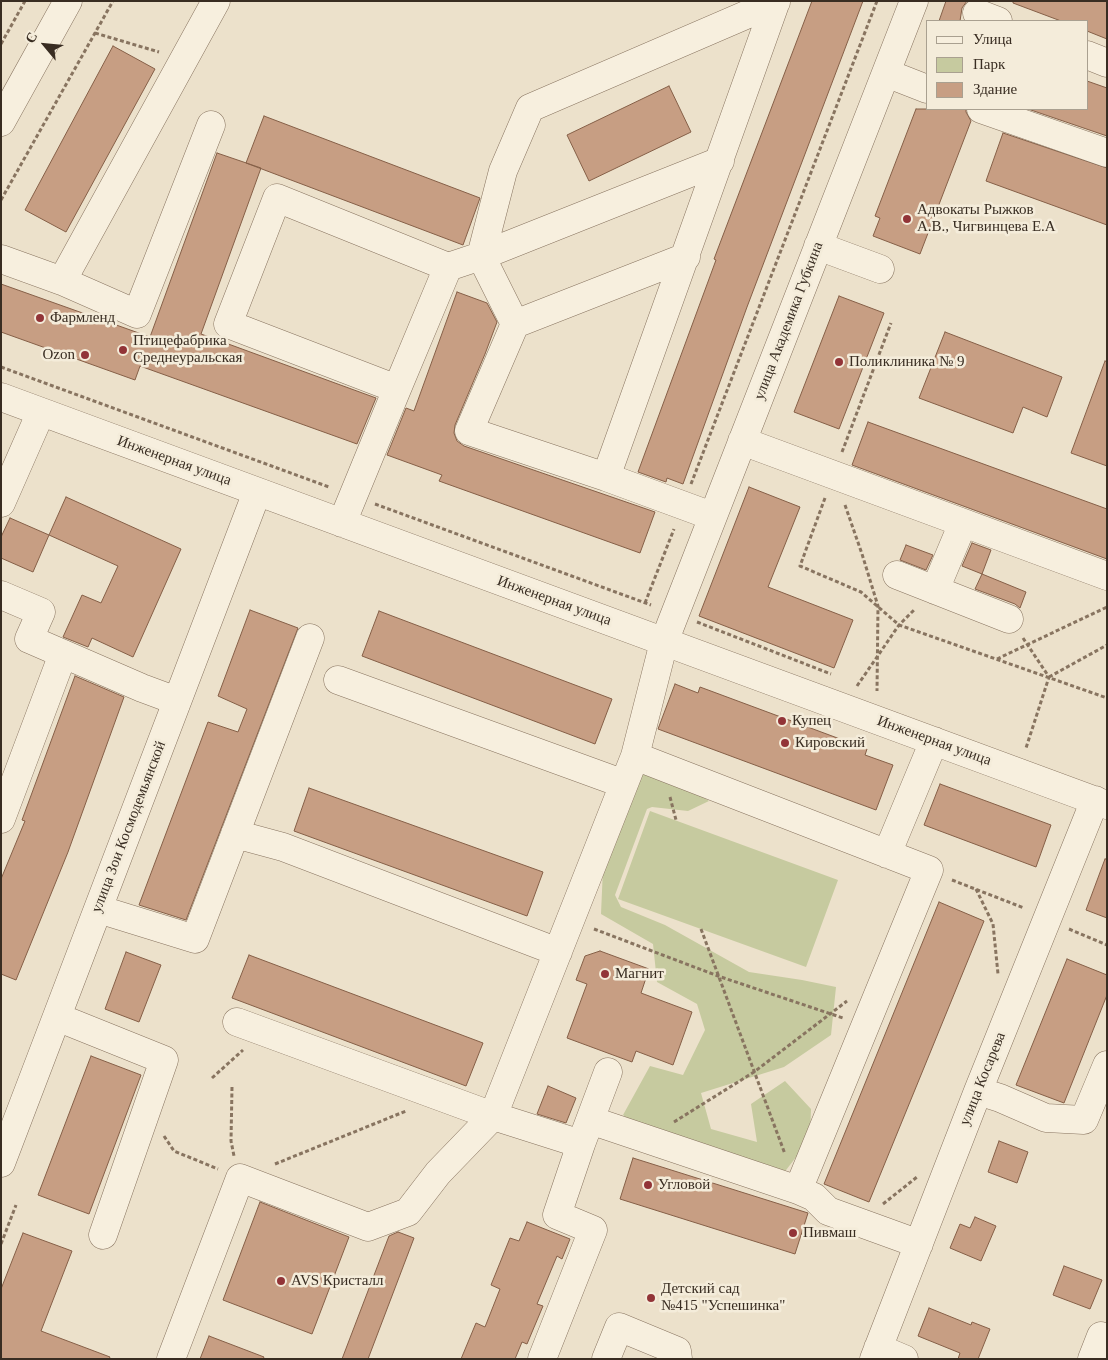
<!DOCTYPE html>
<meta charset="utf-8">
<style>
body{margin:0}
#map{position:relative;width:1108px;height:1360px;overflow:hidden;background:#ece1cb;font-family:"Times New Roman",serif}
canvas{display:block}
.frame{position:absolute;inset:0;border:2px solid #392d22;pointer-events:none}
.legend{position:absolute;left:926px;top:20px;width:162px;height:90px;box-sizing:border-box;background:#f4ecda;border:1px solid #a9a090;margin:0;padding:6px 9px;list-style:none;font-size:15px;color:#392d22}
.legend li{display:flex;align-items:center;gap:10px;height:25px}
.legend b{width:25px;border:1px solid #a9a090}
.north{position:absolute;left:20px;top:20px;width:50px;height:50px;-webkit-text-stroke:4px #f4ecda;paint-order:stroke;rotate:298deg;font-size:14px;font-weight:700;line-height:20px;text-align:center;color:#392d22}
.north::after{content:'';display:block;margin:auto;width:18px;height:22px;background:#392d22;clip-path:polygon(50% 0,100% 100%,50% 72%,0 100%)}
</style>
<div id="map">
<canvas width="1108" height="1360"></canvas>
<div class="frame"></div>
<ul class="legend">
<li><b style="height:6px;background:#f7efde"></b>Улица</li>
<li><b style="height:14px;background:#c6ca9f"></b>Парк</li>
<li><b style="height:14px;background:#c79e83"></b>Здание</li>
</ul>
<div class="north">С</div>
</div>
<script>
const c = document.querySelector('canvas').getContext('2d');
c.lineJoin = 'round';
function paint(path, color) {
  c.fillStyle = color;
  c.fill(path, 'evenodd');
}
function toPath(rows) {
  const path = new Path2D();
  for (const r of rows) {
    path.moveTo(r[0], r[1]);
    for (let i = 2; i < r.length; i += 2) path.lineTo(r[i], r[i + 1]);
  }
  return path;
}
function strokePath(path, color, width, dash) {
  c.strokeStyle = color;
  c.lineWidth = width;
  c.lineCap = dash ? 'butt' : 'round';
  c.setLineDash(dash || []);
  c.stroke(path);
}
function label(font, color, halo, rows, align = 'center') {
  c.font = font + ' "Times New Roman",serif';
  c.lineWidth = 5;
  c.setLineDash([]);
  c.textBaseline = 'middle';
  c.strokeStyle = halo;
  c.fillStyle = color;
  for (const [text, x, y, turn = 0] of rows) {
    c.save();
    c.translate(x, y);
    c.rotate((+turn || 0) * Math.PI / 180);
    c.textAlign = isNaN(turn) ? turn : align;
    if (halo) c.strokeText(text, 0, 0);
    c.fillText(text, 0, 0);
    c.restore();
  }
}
const green = toPath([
 [642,772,682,783,709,801,688,811,652,807,647,809,615,895,621,907,665,925,749,972,802,980,836,987,831,1035,784,1067,701,1093,711,1129,757,1142,751,1104,785,1081,811,1109,810,1139,783,1174,641,1130,623,1115,650,1066,683,1075,705,1030,697,1004,657,982,653,944,601,914,603,868],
 [650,811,838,880,806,967,618,899]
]);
const building = toPath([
 [812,1,863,1,747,307,683,484,667,478,666,482,638,472,716,260,714,259,812,1],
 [946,1,967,1,962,8,960,21,939,21,946,1],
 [1013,1,1107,1,1107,39,1087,31,1087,21,1061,21,1013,3,1013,1],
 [113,46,155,69,66,232,25,210,113,46],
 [1087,81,1107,88,1107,136,1028,109,1087,109,1087,81],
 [669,86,691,132,589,181,567,135,669,86],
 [916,109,966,109,966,112,971,121,920,254,873,236,880,218,875,216,916,109],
 [264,116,480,198,463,245,246,163,264,116],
 [1003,133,1107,168,1107,225,986,181,1003,133],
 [217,153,261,168,201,334,376,398,357,444,140,366,135,380,1,332,1,284,150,337,217,153],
 [457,292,487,303,497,322,485,354,455,425,454,433,457,441,464,446,655,512,640,553,439,481,442,475,387,455,406,408,414,411,457,292],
 [839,296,884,313,839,429,794,412,839,296],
 [945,332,1062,377,1047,417,1023,407,1013,433,919,398,945,332],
 [1105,361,1107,362,1107,466,1071,453,1105,361],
 [868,422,1107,509,1107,559,852,465,868,422],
 [749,487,800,507,768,587,853,620,834,668,699,616,749,487],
 [66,497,181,549,133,657,92,638,88,647,63,637,82,595,101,603,118,566,49,535,66,497],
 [10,518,49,535,33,572,1,558,1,537,10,518],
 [972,543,991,550,982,574,962,566,972,543],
 [906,545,933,555,926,570,900,560,906,545],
 [982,574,1026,592,1020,608,1015,604,975,589,982,574],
 [250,610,298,628,186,920,139,905,208,722,238,732,247,709,218,696,250,610],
 [379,611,612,699,595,744,362,656,379,611],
 [75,676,124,697,68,852,16,980,1,974,1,879,25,821,22,820,75,676],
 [675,684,698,693,700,687,867,749,865,755,893,765,876,810,658,729,675,684],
 [940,784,1051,825,1036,867,924,825,940,784],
 [309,788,543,872,527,916,294,831,309,788],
 [1105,859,1107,859,1107,918,1086,910,1105,859],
 [939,902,984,921,869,1202,824,1184,939,902],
 [600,951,649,969,641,993,692,1012,673,1065,636,1051,632,1062,567,1038,587,984,576,980,585,956,600,951],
 [126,952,161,965,139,1022,105,1009,126,952],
 [249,955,483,1043,466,1086,232,998,249,955],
 [1067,959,1107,975,1107,995,1064,1103,1016,1085,1067,959],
 [91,1056,141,1075,89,1214,38,1195,91,1056],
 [548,1086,576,1098,566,1123,537,1114,548,1086],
 [999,1141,1028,1152,1017,1183,988,1172,999,1141],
 [633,1158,808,1213,795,1254,620,1199,633,1158],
 [260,1202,349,1237,312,1334,223,1300,260,1202],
 [975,1217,996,1226,981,1261,950,1248,960,1224,970,1228,975,1217],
 [527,1222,570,1239,562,1259,557,1256,537,1304,543,1306,527,1344,522,1342,515,1359,461,1359,476,1323,485,1327,500,1289,491,1285,510,1238,519,1241,527,1222],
 [398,1232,414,1238,368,1359,342,1359,389,1236,398,1232],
 [23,1233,72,1251,41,1331,110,1357,109,1359,1,1359,1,1289,23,1233],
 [1064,1266,1102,1280,1090,1309,1053,1295,1064,1266],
 [929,1308,971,1325,972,1322,990,1329,978,1359,958,1359,960,1353,918,1336,929,1308],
 [209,1336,264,1357,263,1359,200,1359,209,1336]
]);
const path = toPath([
 [95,33,159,52],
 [1,44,25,1],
 [1,200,113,1],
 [1,367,329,487],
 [842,452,891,323],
 [691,484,877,1],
 [825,498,800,566,861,592,899,625,1107,698],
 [375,504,651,605],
 [845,505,862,554,878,606,877,691],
 [645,603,674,529],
 [697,622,831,674],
 [1023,638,1049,677,1026,748],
 [997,659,1107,607],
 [1049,677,1107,645],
 [857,686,899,625,915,609],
 [670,797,676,820],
 [952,880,1024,908],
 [976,889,993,924,998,974],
 [594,929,718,976,843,1018],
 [701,929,785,1154],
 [1069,929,1107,945],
 [212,1078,243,1050],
 [232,1087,231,1141,234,1156],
 [674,1122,754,1072,847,1001],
 [164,1136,174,1151,218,1169],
 [275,1164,406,1111],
 [883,1204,917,1177],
 [1,1244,16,1205]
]);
const minor = toPath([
 [977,13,998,21],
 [1087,55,1107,63],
 [886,73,927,89],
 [981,109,1107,153],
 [1,122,68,1],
 [818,246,880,269],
 [1,259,62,281,216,1],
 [448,267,481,256,503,171,530,108,776,2],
 [62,281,137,314,211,125],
 [515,324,481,256,720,161],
 [1,397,1107,805],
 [742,441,1107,576],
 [606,477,469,431,515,324,686,257],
 [1,503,41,412],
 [712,516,606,477,776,1],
 [342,523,397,389,448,267,277,198,228,324,397,389],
 [897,575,1009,619],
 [935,590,963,523],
 [1,595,41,612,29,639,142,688,177,701],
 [338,680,624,784],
 [635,756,929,870,798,1190],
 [1,819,63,654],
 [235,834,283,847,558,952],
 [887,854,934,741],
 [98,909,195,939,310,638],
 [57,1017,164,1060,103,1235],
 [978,1091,1000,1098,1046,1118,1084,1120,1107,1065],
 [590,1120,798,1190,814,1197,828,1211,919,1244],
 [581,1144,493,1116,635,756,664,642,914,1],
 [1,1163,257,492],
 [878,1348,904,1359],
 [171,1359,240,1178,368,1227,408,1212,438,1173,493,1116,237,1022],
 [542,1359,593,1230,557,1215,581,1144,608,1072],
 [606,1359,619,1327,677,1351,678,1359],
 [874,1359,978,1091,1095,800],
 [1092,1359,1101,1336]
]);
const markers = [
 [907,219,5,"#923437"],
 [40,318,5,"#923437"],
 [123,350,5,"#923437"],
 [85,355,5,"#923437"],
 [839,362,5,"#923437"],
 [782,721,5,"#923437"],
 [785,743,5,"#923437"],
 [605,974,5,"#923437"],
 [648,1185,5,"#923437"],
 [793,1233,5,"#923437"],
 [281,1281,5,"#923437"],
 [651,1298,5,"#923437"]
];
const poiNames = [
 ["Адвокаты Рыжков",917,210],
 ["А.В., Чигвинцева Е.А",917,227],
 ["Фармленд",50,318],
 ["Птицефабрика",133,341],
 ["Среднеуральская",133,358],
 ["Ozon",75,355,"right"],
 ["Поликлиника № 9",849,362],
 ["Купец",792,721],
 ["Кировский",795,743],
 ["Магнит",615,974],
 ["Угловой",658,1185],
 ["Пивмаш",803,1233],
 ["AVS Кристалл",291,1281],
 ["Детский сад",661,1289],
 ["№415 \"Успешинка\"",661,1306]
];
const streetNames = [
 ["улица Академика Губкина",789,321,-69],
 ["Инженерная улица",174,461,20],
 ["Инженерная улица",554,601,20],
 ["Инженерная улица",934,741,20],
 ["улица Зои Космодемьянской",129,827,-69],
 ["улица Косарева",983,1079,-68]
];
paint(green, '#c6ca9f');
paint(building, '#c79e83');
strokePath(building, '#855f47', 1);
strokePath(minor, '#887460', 29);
strokePath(path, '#887460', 3, [4, 2.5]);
strokePath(minor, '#f7efde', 28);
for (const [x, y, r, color] of markers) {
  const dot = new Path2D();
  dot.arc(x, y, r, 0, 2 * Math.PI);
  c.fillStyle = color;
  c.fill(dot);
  strokePath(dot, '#f4ecda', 2);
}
label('15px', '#392d22', '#f4ecda', poiNames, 'left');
label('15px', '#392d22', '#f4ecda', streetNames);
</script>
